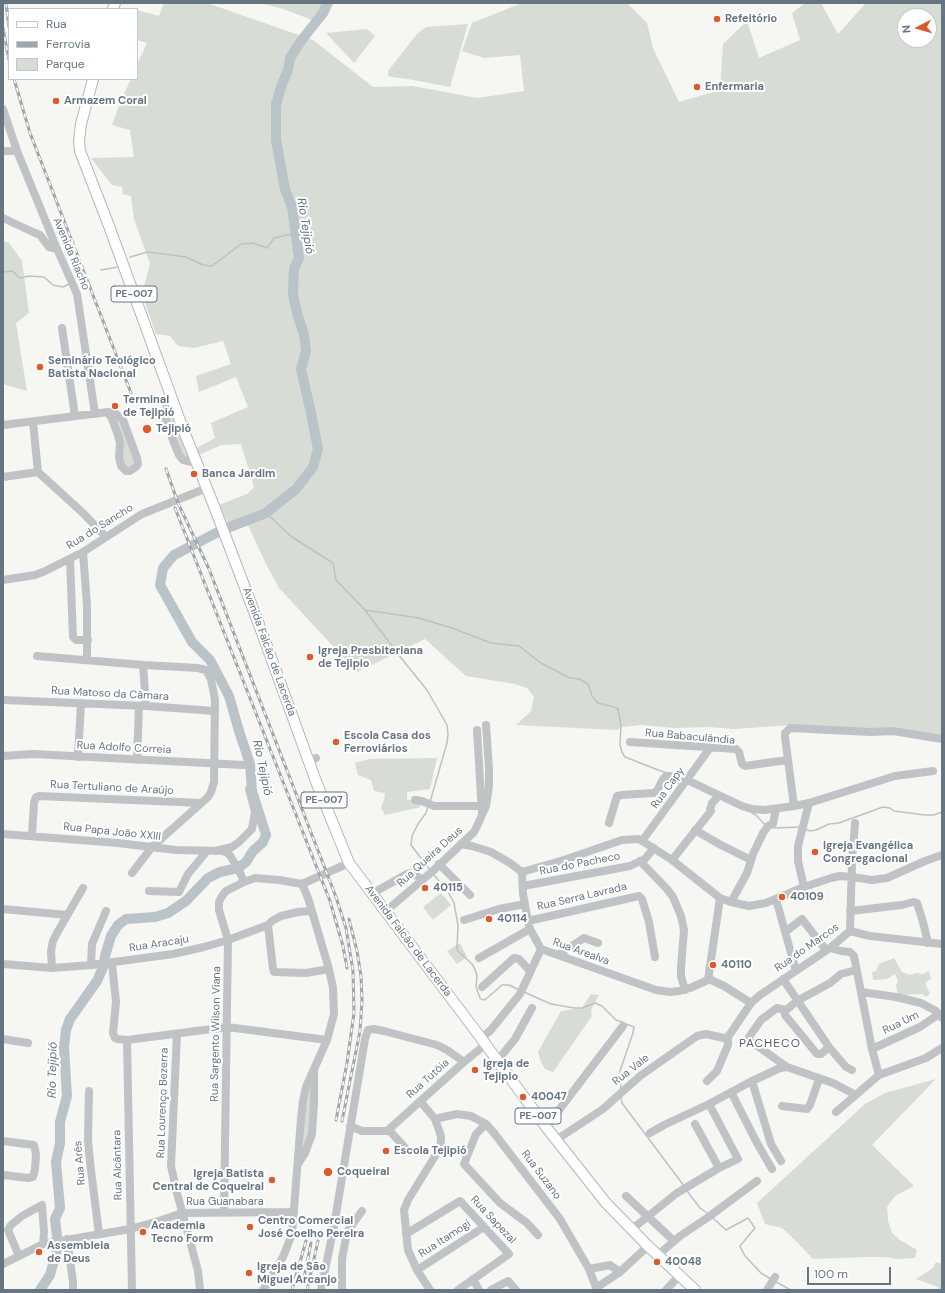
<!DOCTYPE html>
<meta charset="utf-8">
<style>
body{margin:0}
#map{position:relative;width:945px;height:1293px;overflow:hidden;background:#f6f6f2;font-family:"DM Sans",sans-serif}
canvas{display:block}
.frame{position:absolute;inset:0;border:4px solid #667582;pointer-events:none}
.legend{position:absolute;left:8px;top:8px;width:130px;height:72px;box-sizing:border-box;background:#fff;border:1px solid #c2c8cd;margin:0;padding:5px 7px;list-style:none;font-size:12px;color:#667582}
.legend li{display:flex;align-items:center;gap:8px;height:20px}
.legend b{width:20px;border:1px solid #c2c8cd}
.north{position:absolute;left:897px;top:8px;width:40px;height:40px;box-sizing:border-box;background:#fff;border:1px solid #c2c8cd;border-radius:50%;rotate:264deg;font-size:11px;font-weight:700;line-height:16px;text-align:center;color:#667582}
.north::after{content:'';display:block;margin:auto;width:14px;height:18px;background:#dc5b2c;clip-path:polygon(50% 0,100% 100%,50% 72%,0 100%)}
.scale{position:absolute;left:807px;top:1267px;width:84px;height:18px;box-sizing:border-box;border:2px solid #667582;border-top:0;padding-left:5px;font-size:12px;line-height:14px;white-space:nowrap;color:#667582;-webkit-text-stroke:3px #fff;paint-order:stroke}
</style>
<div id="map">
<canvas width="945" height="1293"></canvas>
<div class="frame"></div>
<ul class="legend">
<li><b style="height:5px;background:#fff"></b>Rua</li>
<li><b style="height:5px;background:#a0a6ab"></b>Ferrovia</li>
<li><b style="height:11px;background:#d7dcd4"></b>Parque</li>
</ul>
<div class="north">N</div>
<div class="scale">100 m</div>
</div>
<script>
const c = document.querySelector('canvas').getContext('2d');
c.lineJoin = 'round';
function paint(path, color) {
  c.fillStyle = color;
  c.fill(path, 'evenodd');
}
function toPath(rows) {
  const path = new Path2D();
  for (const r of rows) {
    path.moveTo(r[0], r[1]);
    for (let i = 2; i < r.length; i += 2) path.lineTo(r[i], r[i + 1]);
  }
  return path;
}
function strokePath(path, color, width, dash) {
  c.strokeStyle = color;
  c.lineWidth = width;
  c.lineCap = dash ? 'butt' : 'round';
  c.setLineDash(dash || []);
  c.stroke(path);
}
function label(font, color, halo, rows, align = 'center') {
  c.font = font + ' "DM Sans",sans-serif';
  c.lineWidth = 4;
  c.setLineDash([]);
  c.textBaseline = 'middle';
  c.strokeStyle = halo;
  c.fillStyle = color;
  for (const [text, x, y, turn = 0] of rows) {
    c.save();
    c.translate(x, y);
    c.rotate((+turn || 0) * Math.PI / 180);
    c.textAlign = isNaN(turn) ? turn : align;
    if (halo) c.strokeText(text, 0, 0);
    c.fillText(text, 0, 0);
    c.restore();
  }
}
const green = toPath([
 [164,3,207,3,313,40,373,87,413,86,477,98,524,91,520,55,484,58,462,51,472,23,522,3,627,3,647,23,653,48,679,102,720,90,723,44,747,21,759,58,800,40,792,13,805,3,821,3,838,34,866,3,942,3,942,736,790,725,735,729,708,727,675,728,641,725,622,727,617,730,516,725,531,711,534,697,527,688,515,684,466,676,425,639,357,672,279,588,266,564,247,523,228,523,219,505,247,494,254,487,241,444,221,445,199,455,197,448,215,438,211,423,248,407,236,377,199,392,196,376,231,364,223,341,194,348,178,346,170,336,156,334,142,294,150,264,134,219,131,196,123,194,122,187,112,185,91,158,134,157,130,130,112,125,121,100,131,79,137,79,137,65,147,43,137,40,137,10,159,16],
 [905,16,929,16,929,40,905,40],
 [248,3,334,3,328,15,320,23,286,10,265,4],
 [468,24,450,87,408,79,391,77,388,76,388,71,417,34,426,27],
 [367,29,375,36,354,63,326,33],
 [3,241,9,243,22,261,29,313,16,323,27,391,3,384],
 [170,401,191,462,185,460,164,414],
 [115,412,126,425,135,468,123,469],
 [437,758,430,789,407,792,407,799,419,804,421,807,385,815,381,808,384,800,385,793,374,791,371,780,358,775,355,763,370,759],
 [441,893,451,905,433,920,423,907],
 [460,943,467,957,457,964,447,951],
 [894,958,902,972,910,975,916,973,923,974,929,971,931,979,925,983,930,994,926,997,923,994,898,995,896,985,898,981,895,974,887,979,873,980,872,972,876,971,879,964],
 [591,994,599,995,591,1010,592,1016,553,1072,545,1069,541,1062,538,1052,561,1011,582,1008],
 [936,1079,872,1145,914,1186,895,1196,887,1207,888,1221,892,1233,900,1240,917,1250,915,1258,897,1259,885,1257,865,1257,813,1259,795,1240,782,1228,765,1224,757,1203,865,1104,885,1093],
 [310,1086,312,1124,303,1152,304,1119],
 [936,1262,942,1264,942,1290,938,1290,938,1287,930,1284,916,1279,933,1268]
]);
const stream = toPath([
 [130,257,148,252,186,257,203,265,212,266,241,244,253,243,267,248,274,238,296,233],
 [101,270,118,267],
 [3,272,12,271,20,278,29,276,44,277,53,285,63,287,69,284],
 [266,513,292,537,333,563,336,580,365,610,401,658,427,690,447,725,448,734,447,743,430,802],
 [365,610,419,618,452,628,491,643,519,646,541,663,570,678,579,679,588,684,592,696,598,703,614,707,618,709,621,725,620,745,622,752,625,757,666,773],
 [428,807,426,813,418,824,412,836,411,845,430,870],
 [752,813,756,815,765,825],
 [774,828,800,827],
 [805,829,810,831,816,830,829,824,839,823,883,807,890,808,894,811,925,815,934,815,942,812],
 [434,875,447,890,454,903,458,925,457,950,472,964,475,969,477,976,476,987,480,998,483,1000,486,999,502,985,509,985,519,990],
 [524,992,551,1004,574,1008,582,1008,595,1003,602,1006,616,1020,622,1022],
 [621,1089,620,1071,633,1033,634,1027,626,1024],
 [621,1096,622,1103,684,1186],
 [687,1191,700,1208,707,1213],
 [713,1218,726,1230,748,1218,755,1228,740,1246,745,1256,761,1273,771,1279],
 [776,1282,791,1290]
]);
const river = toPath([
 [40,1290,50,1275,58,1246,55,1219,60,1208,56,1162,60,1143,60,1122,67,1096,64,1047,66,1030,70,1019,97,981,104,965,105,956,111,936,118,925,126,919,155,917,168,913,186,901,208,878,220,872,238,868,246,862,253,851,263,842,266,835,252,791,250,764,239,731,229,696,210,660,192,642,160,585,163,568,174,555,222,530,266,513,296,489,313,467,318,449,311,413,301,369,306,351,304,335,297,313,293,294,294,269,299,258,292,207,285,189,276,140,276,104,282,84,288,70,290,58,301,41,323,13,327,3]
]);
const minor = toPath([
 [3,109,17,151,57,249,77,294,95,414],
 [3,151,17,151],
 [3,218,35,233,40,235,49,247,57,249],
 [62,328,75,416],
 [171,396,164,415,174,443,179,455,183,460,197,463],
 [33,422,38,472,83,513,106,537],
 [3,425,108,412,115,413,123,420,137,458,138,464,136,467,130,471,126,471,121,466,119,457,120,443,118,435,112,419,108,412],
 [3,477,38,472],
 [83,552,87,605,87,660],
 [70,559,73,637,76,640,88,640],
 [3,580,35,575,43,572,83,552,142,514,207,488],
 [37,656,143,665],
 [3,700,146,706,215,711],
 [477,730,482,813],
 [630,742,736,749,739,752,742,764,745,766,787,760],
 [3,756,33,754,244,765],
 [78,757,81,703],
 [137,760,139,706],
 [309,762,316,758],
 [687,780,742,806,752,809,765,810,794,806,809,803,895,776,933,771],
 [415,800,422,801,434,806,485,806],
 [794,806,785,737,785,733,790,728,871,732,893,731,942,739],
 [609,823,617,796,622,795,654,793,657,791,663,779,666,776,670,776,685,782],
 [695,830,719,844,751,860],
 [3,834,118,843,176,850,223,851,229,854,239,870,244,882],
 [32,835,34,803,36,797,39,796,201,803],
 [642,841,710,748],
 [461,844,472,846,491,852,510,863,522,872,523,894,528,921,530,929,541,949,656,990,670,992,679,991,690,988,708,980,711,980,724,986,751,1003],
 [219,850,232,847,239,842,252,829,255,812,249,789],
 [672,860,711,811,710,810,712,803,716,799],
 [640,861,667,889,673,897,681,916,684,930,681,968,681,976,685,990],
 [439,864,470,895],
 [522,872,564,860,622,840,639,839,672,860,720,898,731,902,749,906,766,903,804,887,831,878,840,876,852,877,872,880,887,878,925,861,942,855],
 [132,873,152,847,208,797,211,792,214,782,215,700,211,679,206,670,198,668,143,665,146,706],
 [523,886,630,866,645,859,654,848],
 [804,887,798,861,798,846,809,803],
 [149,891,179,892,188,874,207,851],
 [373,893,407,874,412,873,416,875,422,880],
 [776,899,796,971],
 [731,902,747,873,753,854,763,833,768,826,773,824,776,809],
 [3,909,67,915],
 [386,911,434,870,474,832,478,824,486,806,489,786,489,769,486,725],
 [850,911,902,905,913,902,917,903,923,922,928,943],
 [464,920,499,909,525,904],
 [528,921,639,896,642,899,649,922,655,957],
 [268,925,273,969,274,972,306,973,329,969],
 [850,931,852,862,855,823],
 [785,932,802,919,826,950],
 [830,948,841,951,850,952,854,956,872,1049,879,1075],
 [558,955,584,938,598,943],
 [479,958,530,929],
 [112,963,116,1002,113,1033,115,1038,117,1039,127,1040,227,1027,327,1040],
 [3,964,52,968,92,965,173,954,204,947,228,940,268,925,272,921,281,916,298,912,311,911],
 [91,965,92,944,106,911],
 [52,968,51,951,53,941,57,933,83,888],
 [783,979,829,1047,846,1067,852,1070],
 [708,980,720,898],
 [482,987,514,958,519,959,530,971],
 [861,992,896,997,921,1003,936,1011,942,1018],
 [785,1010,777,1008,761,1020,749,1037,749,1040,787,1067],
 [177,1034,171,1166,177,1193,198,1271,200,1290],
 [481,1038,490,1031,520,994,541,949],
 [3,1039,28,1043],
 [127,1040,132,1290],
 [829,1047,821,1054,817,1054,785,1015,785,1011,797,1001,830,983,841,974,856,970],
 [872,1049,920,1027,939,1014],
 [497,1061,515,1039,532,1008],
 [707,1081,717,1071,728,1045,728,1037],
 [752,1081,771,1144,781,1161],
 [89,1091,88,1140,90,1162,99,1234],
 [731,1092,757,1143,772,1169],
 [420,1101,435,1119,441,1136,441,1141,440,1148,408,1200,404,1210,408,1250,417,1270,430,1290],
 [782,1106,807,1109,810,1105,819,1079],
 [836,1112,879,1075,926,1058,942,1048],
 [435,1119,457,1114,471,1116,486,1124,494,1133,560,1219,589,1269,597,1290],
 [486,1124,476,1134,464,1164,500,1203,527,1223,538,1235],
 [695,1124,719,1168],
 [350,1126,362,1131,387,1131,464,1062,486,1044],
 [546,1127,623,1026],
 [389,1130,408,1151],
 [650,1133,664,1125,709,1104,752,1081,780,1068,787,1067,833,1083,856,1095],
 [556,1140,603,1109,640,1076,697,1036,706,1034,724,1038,728,1037,751,1003,760,995,830,948,850,931,870,936,942,944],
 [3,1141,34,1145,36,1154,35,1169,33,1177,28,1178,3,1175],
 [298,1164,305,1153,312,1134,314,1103,314,1071],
 [626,1196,674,1241],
 [224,1212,228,940,219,910,219,902,222,896,226,891,244,882,255,878,279,880,302,884,349,863],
 [632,1229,677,1193,719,1168,738,1159,709,1104],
 [406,1234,460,1201,509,1254,458,1290],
 [67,1239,73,1282,73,1290],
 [658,1255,680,1236,707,1218,757,1181],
 [19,1256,8,1230,11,1225,22,1216,42,1205,44,1232,43,1244],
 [3,1264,43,1244,130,1229,159,1221,182,1213,294,1212],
 [589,1269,610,1265,620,1272],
 [417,1270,484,1227],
 [473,1279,479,1290],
 [596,1288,620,1272,648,1246],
 [263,1290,283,1257,292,1234,301,1119,303,1101,306,1087,327,1040,334,1014,333,988,329,969,308,898,302,884],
 [321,1290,334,1226,365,1039,368,1030,374,1029,384,1031,437,1045,447,1050,464,1062],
 [342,1290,342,1259,347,1232,362,1211],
 [491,1290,508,1281,516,1290],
 [666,1290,679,1276],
 [767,1290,775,1277]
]);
const major = toPath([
 [113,9,115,3],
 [93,79,81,124,79,141,80,151,109,226,183,429,214,506,261,630,317,784,349,863,481,1038,546,1127,606,1203,648,1246,695,1290]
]);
const rail = toPath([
 [6,3,9,27],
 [3,28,9,60],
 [14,79,30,133,131,393],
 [166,469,178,503,209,569,336,897,346,928,353,971,354,1013,347,1063,336,1120],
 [175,508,330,901,343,946,347,968],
 [342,1121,360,1031,362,1001,361,976,357,951,349,919],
 [304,1278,311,1243],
 [292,1290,306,1241],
 [307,1290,318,1241]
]);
const markers = [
 [717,19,4,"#dc5b2c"],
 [697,87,4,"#dc5b2c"],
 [56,101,4,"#dc5b2c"],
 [40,367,4,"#dc5b2c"],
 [115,406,4,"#dc5b2c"],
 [147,429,5,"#dc5b2c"],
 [194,474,4,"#dc5b2c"],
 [310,657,4,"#dc5b2c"],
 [336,742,4,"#dc5b2c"],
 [815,852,4,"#dc5b2c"],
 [425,888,4,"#dc5b2c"],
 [782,897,4,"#dc5b2c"],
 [489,919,4,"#dc5b2c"],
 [713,965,4,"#dc5b2c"],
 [475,1070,4,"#dc5b2c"],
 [523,1097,4,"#dc5b2c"],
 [386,1151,4,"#dc5b2c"],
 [328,1172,5,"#dc5b2c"],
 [272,1180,4,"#dc5b2c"],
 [250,1227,4,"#dc5b2c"],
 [143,1232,4,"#dc5b2c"],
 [39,1252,4,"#dc5b2c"],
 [657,1262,4,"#dc5b2c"],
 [249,1273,4,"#dc5b2c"]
];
const shields = [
 [134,294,46],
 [324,800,46],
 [538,1116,46]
];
const shieldNames = [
 ["PE-007",134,294],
 ["PE-007",324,800],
 ["PE-007",538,1116]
];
const poiNames = [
 ["Refeitório",725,19],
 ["Enfermaria",705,87],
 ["Armazem Coral",64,101],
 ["Seminário Teológico",48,361],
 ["Batista Nacional",48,374],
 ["Terminal",123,400],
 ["de Tejipió",123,413],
 ["Tejipió",156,429],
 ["Banca Jardim",202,474],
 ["Igreja Presbiteriana",318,651],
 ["de Tejipio",318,664],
 ["Escola Casa dos",344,736],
 ["Ferroviários",344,749],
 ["Igreja Evangélica",823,846],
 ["Congregacional",823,859],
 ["40115",433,888],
 ["40109",790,897],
 ["40114",497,919],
 ["40110",721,965],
 ["Igreja de",483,1064],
 ["Tejipio",483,1077],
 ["40047",531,1097],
 ["Escola Tejipió",394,1151],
 ["Coqueiral",337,1172],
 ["Igreja Batista",264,1174,"right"],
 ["Central de Coqueiral",264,1187,"right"],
 ["Centro Comercial",258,1221],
 ["José Coelho Pereira",258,1234],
 ["Academia",151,1226],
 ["Tecno Form",151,1239],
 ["Assembleia",47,1246],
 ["de Deus",47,1259],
 ["40048",665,1262],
 ["Igreja de São",257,1267],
 ["Miguel Arcanjo",257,1280]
];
const streetNames = [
 ["Avenida Riacho",71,254,67],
 ["Rua do Sancho",100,527,-32],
 ["Avenida Falcão de Lacerda",269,652,70],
 ["Rua Matoso da Câmara",110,694,3],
 ["Rua Babaculândia",690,737,5],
 ["Rua Adolfo Correia",124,748,3],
 ["Rua Tertuliano de Araújo",112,788,3],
 ["Rua Capy",668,788,-54],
 ["Rua Papa João XXIII",112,832,6],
 ["Rua Queira Deus",430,857,-42],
 ["Rua do Pacheco",580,864,-11],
 ["Rua Serra Lavrada",582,897,-13],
 ["Avenida Falcão de Lacerda",408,941,53],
 ["Rua Aracaju",159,944,-9],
 ["Rua do Marcos",807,948,-35],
 ["Rua Arealva",581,952,20],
 ["Rua Um",901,1023,-26],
 ["Rua Sargento Wilson Viana",216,1034,-89],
 ["Rua Vale",631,1070,-38],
 ["Rua Tutóia",428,1079,-42],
 ["Rua Lourenço Bezerra",163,1103,-88],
 ["Rua Arês",80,1163,-95],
 ["Rua Alcântara",118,1165,-91],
 ["Rua Suzano",541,1175,53],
 ["Rua Guanabara",225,1202],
 ["Rua Sapezal",493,1220,47],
 ["Rua Itamogi",445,1239,-33]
];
const waterNames = [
 ["Rio Tejipió",305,226,81],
 ["Rio Tejipió",262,768,78],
 ["Rio Tejipió",53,1070,-89]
];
const neighbourhoodNames = [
 ["PACHECO",770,1044]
];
paint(green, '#d7dcd4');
strokePath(stream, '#b9c3c8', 1.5);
strokePath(river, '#b9c3c8', 10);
strokePath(major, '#b4b8bc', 12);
strokePath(minor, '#bfc3c6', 8);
strokePath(major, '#fff', 10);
strokePath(rail, '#a0a6ab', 3);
strokePath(rail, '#fff', 1.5, [4.5]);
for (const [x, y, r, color] of markers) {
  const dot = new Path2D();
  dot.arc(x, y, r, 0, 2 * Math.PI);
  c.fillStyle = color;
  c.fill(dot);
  strokePath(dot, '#fff', 1.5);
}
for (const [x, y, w] of shields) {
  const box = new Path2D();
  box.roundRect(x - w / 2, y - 8, w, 16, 3);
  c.fillStyle = '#fff';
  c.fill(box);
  strokePath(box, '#667582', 1);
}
label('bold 10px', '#667582', null, shieldNames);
label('bold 11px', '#667582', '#fff', poiNames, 'left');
label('11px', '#667582', '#fff', streetNames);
label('italic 12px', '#62767f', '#fff', waterNames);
c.letterSpacing = '1px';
label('12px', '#535e68', '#fff', neighbourhoodNames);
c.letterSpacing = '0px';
</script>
